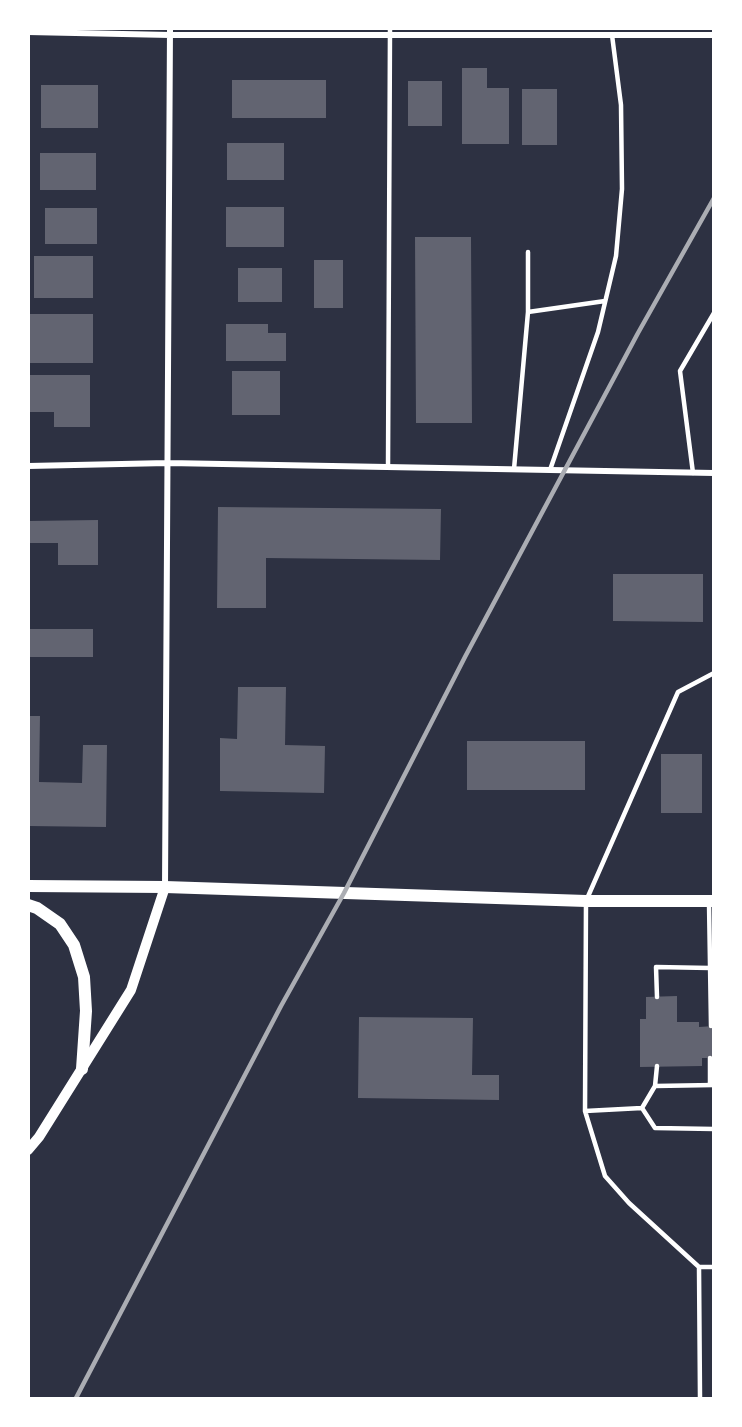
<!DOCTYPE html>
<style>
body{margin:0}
#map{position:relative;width:742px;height:1427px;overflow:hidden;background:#2d3142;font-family:Arial,sans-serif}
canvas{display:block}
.frame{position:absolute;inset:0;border:30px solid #fff;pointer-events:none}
</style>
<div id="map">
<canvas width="742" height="1427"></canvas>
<div class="frame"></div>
</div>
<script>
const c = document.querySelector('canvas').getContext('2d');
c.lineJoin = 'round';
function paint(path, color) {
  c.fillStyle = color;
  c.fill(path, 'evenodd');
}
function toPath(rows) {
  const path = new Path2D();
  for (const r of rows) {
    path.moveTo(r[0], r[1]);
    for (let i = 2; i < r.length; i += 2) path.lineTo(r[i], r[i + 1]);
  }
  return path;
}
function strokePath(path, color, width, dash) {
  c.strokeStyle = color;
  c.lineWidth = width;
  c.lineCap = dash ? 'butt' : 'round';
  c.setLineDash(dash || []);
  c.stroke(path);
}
const building = toPath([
 [462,68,487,68,487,88,509,88,509,144,462,144],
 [232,80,326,80,326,118,232,118],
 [408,81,442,81,442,126,408,126],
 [41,85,98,85,98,128,41,128],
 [522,89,557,89,557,145,522,145],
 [227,143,284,143,284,180,227,180],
 [40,153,96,153,96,190,40,190],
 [226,207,284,207,284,247,226,247],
 [45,208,97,208,97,244,45,244],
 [415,237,471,237,472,423,416,423],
 [34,256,93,256,93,298,34,298],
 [314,260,343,260,343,308,314,308],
 [238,268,282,268,282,302,238,302],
 [28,314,93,314,93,363,28,363],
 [226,324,268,324,268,333,286,333,286,361,226,361],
 [232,371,280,371,280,415,232,415],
 [28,375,90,375,90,427,54,427,54,412,28,412],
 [218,507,441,509,440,560,266,558,266,608,217,608],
 [98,520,98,565,58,565,58,543,28,543,28,521],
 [613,574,703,574,703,622,613,621],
 [28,629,93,629,93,657,28,657],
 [238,687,286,687,285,745,325,746,324,793,220,791,220,738,237,739],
 [28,716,40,716,39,782,82,783,83,745,107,745,106,827,28,826],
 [467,741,585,741,585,790,467,790],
 [661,754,702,754,702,813,661,813],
 [677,996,677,1022,699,1022,699,1027,714,1026,714,1058,702,1058,702,1066,640,1067,640,1019,646,1019,646,997],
 [359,1017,473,1018,472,1075,499,1075,499,1100,358,1098]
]);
const service = toPath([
 [528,312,605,301],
 [388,467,390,28],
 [514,469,528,312,528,252],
 [550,470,598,332,616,256,622,189,621,105,612,35],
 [693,473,680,371,714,313],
 [709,903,711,1026],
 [657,997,656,967,710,968],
 [710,1058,710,1085],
 [655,1086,657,1066],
 [642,1108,655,1086,714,1085],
 [585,1111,642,1108,655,1128,714,1129],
 [699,1267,714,1267],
 [700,1398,699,1267,629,1203,605,1176,585,1111,586,901,678,692,714,673]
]);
const minor = toPath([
 [28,32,170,35,714,35],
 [28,466,168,463,714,473],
 [165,887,170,28]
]);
const tertiary = toPath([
 [28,1150,39,1137,131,990,165,887]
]);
const secondary = toPath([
 [28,886,165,887,586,901,714,901],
 [28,905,37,908,60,924,74,945,84,977,86,1011,82,1069]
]);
const rail = toPath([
 [76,1398,281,1006,344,893,466,655,638,333,714,198]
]);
paint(building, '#626471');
strokePath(service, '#fff', 4.5);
strokePath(minor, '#fff', 6);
strokePath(tertiary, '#fff', 10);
strokePath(secondary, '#fff', 12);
strokePath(rail, '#abadb3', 4.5);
</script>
